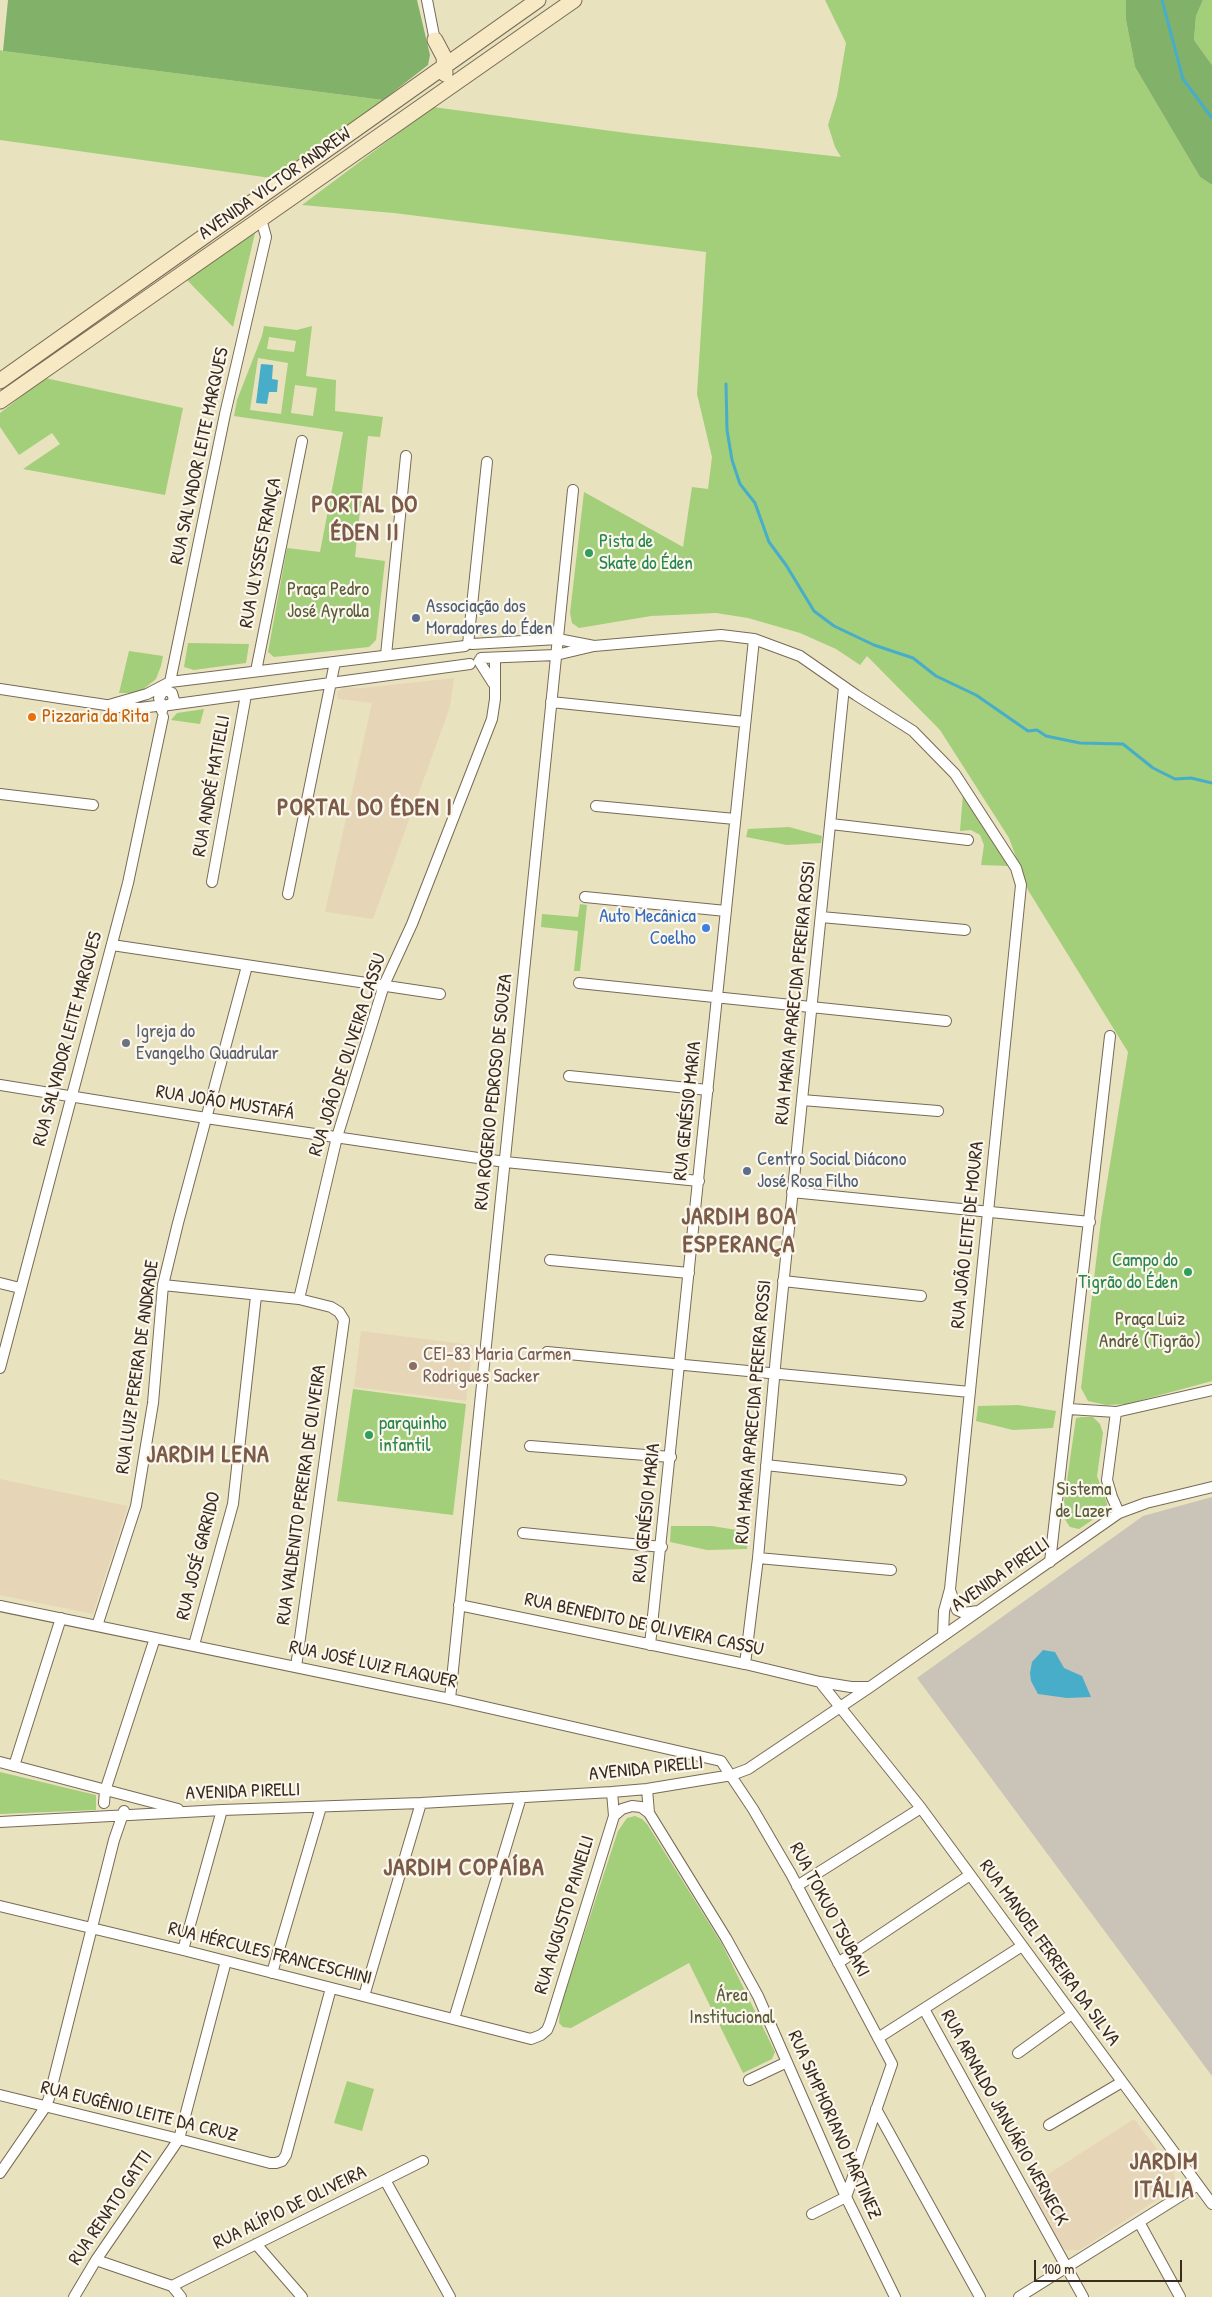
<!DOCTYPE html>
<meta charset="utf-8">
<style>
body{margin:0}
#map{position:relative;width:1212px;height:2297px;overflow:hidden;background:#e9e2bf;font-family:"Patrick Hand",sans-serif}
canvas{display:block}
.scale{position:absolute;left:1034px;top:2260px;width:148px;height:22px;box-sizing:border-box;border:2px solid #3b2a1e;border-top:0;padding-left:6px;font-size:15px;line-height:18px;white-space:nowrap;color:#3b2a1e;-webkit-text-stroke:4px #fbf7ec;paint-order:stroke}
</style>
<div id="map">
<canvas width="1212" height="2297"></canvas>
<div class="scale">100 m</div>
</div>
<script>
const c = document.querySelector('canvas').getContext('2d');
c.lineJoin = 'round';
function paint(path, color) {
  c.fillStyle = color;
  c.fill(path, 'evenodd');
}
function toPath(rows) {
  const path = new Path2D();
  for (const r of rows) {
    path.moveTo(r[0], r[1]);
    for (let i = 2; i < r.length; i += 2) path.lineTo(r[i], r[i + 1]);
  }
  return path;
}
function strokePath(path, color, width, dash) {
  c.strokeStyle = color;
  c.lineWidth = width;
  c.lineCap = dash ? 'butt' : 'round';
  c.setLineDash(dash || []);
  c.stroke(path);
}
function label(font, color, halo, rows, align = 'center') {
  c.font = font + ' "Patrick Hand",sans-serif';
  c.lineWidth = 4.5;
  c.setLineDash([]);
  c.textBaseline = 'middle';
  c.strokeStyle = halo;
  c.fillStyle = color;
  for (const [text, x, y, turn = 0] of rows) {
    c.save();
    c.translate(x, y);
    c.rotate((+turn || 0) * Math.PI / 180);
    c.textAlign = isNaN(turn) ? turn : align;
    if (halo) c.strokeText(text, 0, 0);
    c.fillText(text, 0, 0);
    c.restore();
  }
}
const built = toPath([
 [454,678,450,707,373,919,325,912,372,703,338,699,337,692,344,687,363,688],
 [361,1331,473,1345,466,1401,354,1387],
 [0,1479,128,1506,93,1614,0,1595],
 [1134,2119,1174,2171,1175,2186,1172,2190,1080,2250,1066,2250,1060,2246,1028,2187]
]);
const industrial = toPath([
 [1212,1497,1212,2076,917,1678,1143,1516]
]);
const green = toPath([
 [825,0,1126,0,1126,20,1135,67,1200,177,1212,185,1212,1381,1127,1404,1106,1405,1088,1401,1081,1388,1101,1220,1128,1052,1028,890,1009,838,940,730,867,656,860,665,836,649,800,633,748,618,716,613,651,616,579,628,572,623,570,613,584,492,683,547,692,487,708,489,712,457,697,394,706,252,394,213,302,205,433,107,634,134,841,157,835,147,828,125,837,96,846,43],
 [1203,0,1212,0,1212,65,1194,40,1196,16],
 [0,50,3,51,383,100,271,178,0,140],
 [252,231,255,233,233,327,185,278],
 [264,326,297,330,312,326,306,376,336,380,335,411,383,417,380,437,368,436,355,557,385,561,376,640,369,647,274,657,268,652,287,548,320,552,343,432,234,416,237,400,262,336],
 [269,337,296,341,294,352,267,349],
 [258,358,288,363,281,414,250,410],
 [295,385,317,388,313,416,291,413],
 [45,378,183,408,165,495,23,469,60,444,52,433,19,455,0,427,0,413],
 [188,643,249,644,246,663,194,670,184,667],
 [129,651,163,656,161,666,156,679,146,687,138,693,119,693],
 [204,709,200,724,171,720,177,713],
 [963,794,1009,866,981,865,984,845,980,835,971,830,960,831],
 [789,827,822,836,821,843,787,845,746,837,748,829],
 [580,904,587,905,580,971,574,971,578,931,541,927,542,914,578,917],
 [353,1389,466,1404,453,1515,337,1501],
 [1018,1405,1056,1411,1053,1428,1013,1430,976,1421,978,1406],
 [1082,1417,1093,1417,1100,1424,1103,1433,1097,1476,1107,1503,1107,1510,1079,1529,1070,1527,1062,1515,1076,1418],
 [671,1526,712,1526,749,1532,747,1549,707,1550,670,1542],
 [0,1772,96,1795,96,1810,0,1814],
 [635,1816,642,1819,647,1824,722,1944,775,2052,772,2059,743,2073,689,1963,571,2028,563,2027,559,2023,560,2008,618,1831,627,1818],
 [347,2081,374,2089,362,2131,334,2123]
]);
const forest = toPath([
 [8,0,417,0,430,55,428,65,383,100,3,51],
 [1126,0,1203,0,1196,16,1194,40,1212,65,1212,185,1200,177,1135,67,1126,20]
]);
const water = toPath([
 [261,364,273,365,272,379,278,380,277,392,269,392,267,404,256,403],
 [1043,1650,1055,1652,1064,1668,1082,1676,1091,1697,1067,1698,1038,1694,1031,1681,1030,1673,1032,1662]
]);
const stream = toPath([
 [1162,0,1183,79,1212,118],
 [726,384,727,430,732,460,740,484,755,503,769,542,786,565,814,611,834,626,874,645,913,658,936,676,976,695,1028,731,1037,730,1046,736,1080,743,1123,744,1153,768,1175,779,1191,778,1212,783]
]);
const minor = toPath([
 [427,0,436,46],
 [468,644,487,462],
 [472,644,558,639,594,646],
 [386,655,406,456],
 [481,658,556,655,594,646,721,635,754,639,800,656,856,695,913,731,955,774,1016,868,1021,885,950,1589,944,1611,943,1636],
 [479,661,493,683],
 [256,671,302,441],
 [170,682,225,414,266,237,263,226,258,219],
 [0,689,119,707,140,708,164,705],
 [551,702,745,722],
 [109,705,147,694,170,682,465,646],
 [169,705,470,664],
 [162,711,159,698,163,691,168,691,172,693,174,700,171,704,165,706],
 [0,794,93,805],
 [596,806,735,819],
 [831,824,968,840],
 [212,882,246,695],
 [288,894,335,662],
 [585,897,726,911],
 [821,917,965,930],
 [112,945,440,994],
 [579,983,946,1021],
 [569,1076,708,1090],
 [0,1085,206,1118,505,1162,699,1181],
 [802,1100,938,1111],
 [792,1192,1090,1222],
 [550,1260,689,1273],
 [783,1281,921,1296],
 [0,1283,20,1288],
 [163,1285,299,1299,331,1307,339,1312,344,1320,296,1667],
 [299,1299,337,1137,384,985,412,924,492,719,495,699,495,658],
 [547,1352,970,1392],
 [0,1368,128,883,163,717],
 [1069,1409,1116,1412,1212,1390],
 [1116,1412,1107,1480,1112,1497,1119,1513],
 [530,1446,671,1457],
 [766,1465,901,1480],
 [523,1533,662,1547],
 [758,1558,891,1570],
 [1050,1562,1110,1036],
 [950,1590,957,1610,964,1613,978,1611],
 [459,1605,745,1664,820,1682,851,1687,870,1687],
 [0,1606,450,1699,721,1761,753,1809,791,1874,892,2064,846,2197,812,2214],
 [97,1626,136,1506,153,1403,163,1285,178,1223,247,966],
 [194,1645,233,1504,256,1296],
 [650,1645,754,639],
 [745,1664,758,1558,776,1356,844,687],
 [820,1682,921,1808,1212,2204],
 [450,1699,573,490],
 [0,1762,178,1809],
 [14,1766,61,1618],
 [647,1789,649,1813],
 [104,1803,105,1791,155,1638],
 [614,1816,622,1809,632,1806,641,1807,649,1813,726,1938,758,1996,846,2197,895,2297],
 [0,1822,222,1810,421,1803,612,1792,647,1789,732,1775,748,1769,870,1687,1119,1513,1146,1503,1212,1487],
 [797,1886,921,1808],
 [0,1906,183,1950,531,2039,541,2035,547,2030,550,2023,614,1816,612,1792],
 [183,1950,222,1810],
 [838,1963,970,1875],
 [272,1973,321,1807],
 [364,1996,421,1803],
 [924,2009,1083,2297],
 [454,2019,521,1797],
 [878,2038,1022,1946],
 [1018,2053,1072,2014],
 [749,2080,787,2062],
 [0,2095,179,2139,270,2163,276,2163,282,2161,286,2155,331,1988],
 [876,2109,980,2297],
 [1049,2125,1122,2082],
 [0,2173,46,2106,49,2098,114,1840,124,1811],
 [385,2180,450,2297],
 [1139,2222,1180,2297],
 [256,2244,302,2297],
 [96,2260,172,2286],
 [172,2286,423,2161],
 [172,2286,181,2297],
 [74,2297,96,2260,179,2139,226,1961],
 [1019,2297,1198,2185]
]);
const secondary = toPath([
 [435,40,444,57,445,74],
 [0,381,538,0],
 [0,401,574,0]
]);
const markers = [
 [589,553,5,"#2e9e5b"],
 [416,618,5,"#5c6f8a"],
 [32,717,5,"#e8710a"],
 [706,928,5,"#3f7fe0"],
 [126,1043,5,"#6b7280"],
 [747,1171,5,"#5c6f8a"],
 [1188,1272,5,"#2e9e5b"],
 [413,1366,5,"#8d6e63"],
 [369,1435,5,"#2e9e5b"]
];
const streetNames = [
 ["AVENIDA VICTOR ANDREW",275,184,-35],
 ["RUA SALVADOR LEITE MARQUES",200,456,-78],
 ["RUA ULYSSES FRANÇA",261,553,-79],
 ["RUA ANDRÉ MATIELLI",212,786,-80],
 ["RUA MARIA APARECIDA PEREIRA ROSSI",796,993,-84],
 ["RUA SALVADOR LEITE MARQUES",68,1039,-75],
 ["RUA JOÃO DE OLIVEIRA CASSU",348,1055,-72],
 ["RUA ROGERIO PEDROSO DE SOUZA",494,1092,-84],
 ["RUA JOÃO MUSTAFÁ",225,1103,9],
 ["RUA GENÉSIO MARIA",688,1111,-84],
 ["RUA JOÃO LEITE DE MOURA",968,1235,-84],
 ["RUA LUIZ PEREIRA DE ANDRADE",138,1367,-82],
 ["RUA MARIA APARECIDA PEREIRA ROSSI",754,1412,-85],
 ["RUA VALDENITO PEREIRA DE OLIVEIRA",302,1495,-82],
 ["RUA GENÉSIO MARIA",647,1513,-84],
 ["RUA JOSÉ GARRIDO",199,1556,-76],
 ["AVENIDA PIRELLI",1001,1575,-35],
 ["RUA BENEDITO DE OLIVEIRA CASSU",644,1625,12],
 ["RUA JOSÉ LUIZ FLAQUER",373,1665,12],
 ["AVENIDA PIRELLI",646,1769,-6],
 ["AVENIDA PIRELLI",243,1792,-2],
 ["RUA TOKUO TSUBAKI",829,1910,62],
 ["RUA AUGUSTO PAINELLI",565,1915,-73],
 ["RUA MANOEL FERREIRA DA SILVA",1049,1953,54],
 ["RUA HÉRCULES FRANCESCHINI",270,1954,14],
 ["RUA EUGÊNIO LEITE DA CRUZ",139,2112,14],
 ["RUA ARNALDO JANUÁRIO WERNECK",1004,2118,61],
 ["RUA SIMPHORIANO MARTINEZ",834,2125,66],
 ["RUA RENATO GATTI",111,2208,-56],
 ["RUA ALÍPIO DE OLIVEIRA",290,2208,-26]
];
const leisureNames = [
 ["Pista de",599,542],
 ["Skate do Éden",599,564],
 ["Campo do",1178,1261,"right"],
 ["Tigrão do Éden",1178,1283,"right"],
 ["parquinho",379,1424],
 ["infantil",379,1446]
];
const parkNames = [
 ["Praça Pedro",328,590],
 ["José Ayrolla",328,612],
 ["Praça Luiz",1150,1320],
 ["André (Tigrão)",1150,1342],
 ["Sistema",1084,1490],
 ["de Lazer",1084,1512],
 ["Área",732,1996],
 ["Institucional",732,2018]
];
const serviceNames = [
 ["Associação dos",426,607],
 ["Moradores do Éden",426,629],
 ["Centro Social Diácono",757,1160],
 ["José Rosa Filho",757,1182]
];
const foodNames = [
 ["Pizzaria da Rita",42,717]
];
const shopNames = [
 ["Auto Mecânica",696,917],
 ["Coelho",696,939]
];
const worshipNames = [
 ["Igreja do",136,1032],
 ["Evangelho Quadrular",136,1054]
];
const educationNames = [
 ["CEI-83 Maria Carmen",423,1355],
 ["Rodrigues Sacker",423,1377]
];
const districtNames = [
 ["PORTAL DO",365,506],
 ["ÉDEN II",365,534],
 ["PORTAL DO ÉDEN I",365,809],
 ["JARDIM BOA",739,1218],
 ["ESPERANÇA",739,1246],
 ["JARDIM LENA",208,1456],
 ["JARDIM COPAÍBA",464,1869],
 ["JARDIM",1164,2163],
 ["ITÁLIA",1164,2191]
];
paint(built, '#e6d6b7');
paint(industrial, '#cac3b8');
paint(green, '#a3ce7a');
paint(forest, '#82b16a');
paint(water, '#48adc8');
strokePath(stream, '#48adc8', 3);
strokePath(minor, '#786a56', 12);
strokePath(secondary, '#786a56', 17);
strokePath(minor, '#fff', 10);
strokePath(secondary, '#f6e9c3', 15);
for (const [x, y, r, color] of markers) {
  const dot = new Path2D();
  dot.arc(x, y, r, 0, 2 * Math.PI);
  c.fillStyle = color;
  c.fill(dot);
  strokePath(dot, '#fbf7ec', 2);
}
label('19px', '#3b2a1e', '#fbf7ec', streetNames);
label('19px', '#27864d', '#fbf7ec', leisureNames, 'left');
label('19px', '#5a5b3a', '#fbf7ec', parkNames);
label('19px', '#4e5e75', '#fbf7ec', serviceNames, 'left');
label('19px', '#c56008', '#fbf7ec', foodNames, 'left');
label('19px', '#366cbe', '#fbf7ec', shopNames, 'right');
label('19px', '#5b616d', '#fbf7ec', worshipNames, 'left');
label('19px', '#785e54', '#fbf7ec', educationNames, 'left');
c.letterSpacing = '1px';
label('bold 24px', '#7b5a48', '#fbf7ec', districtNames);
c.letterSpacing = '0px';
</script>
